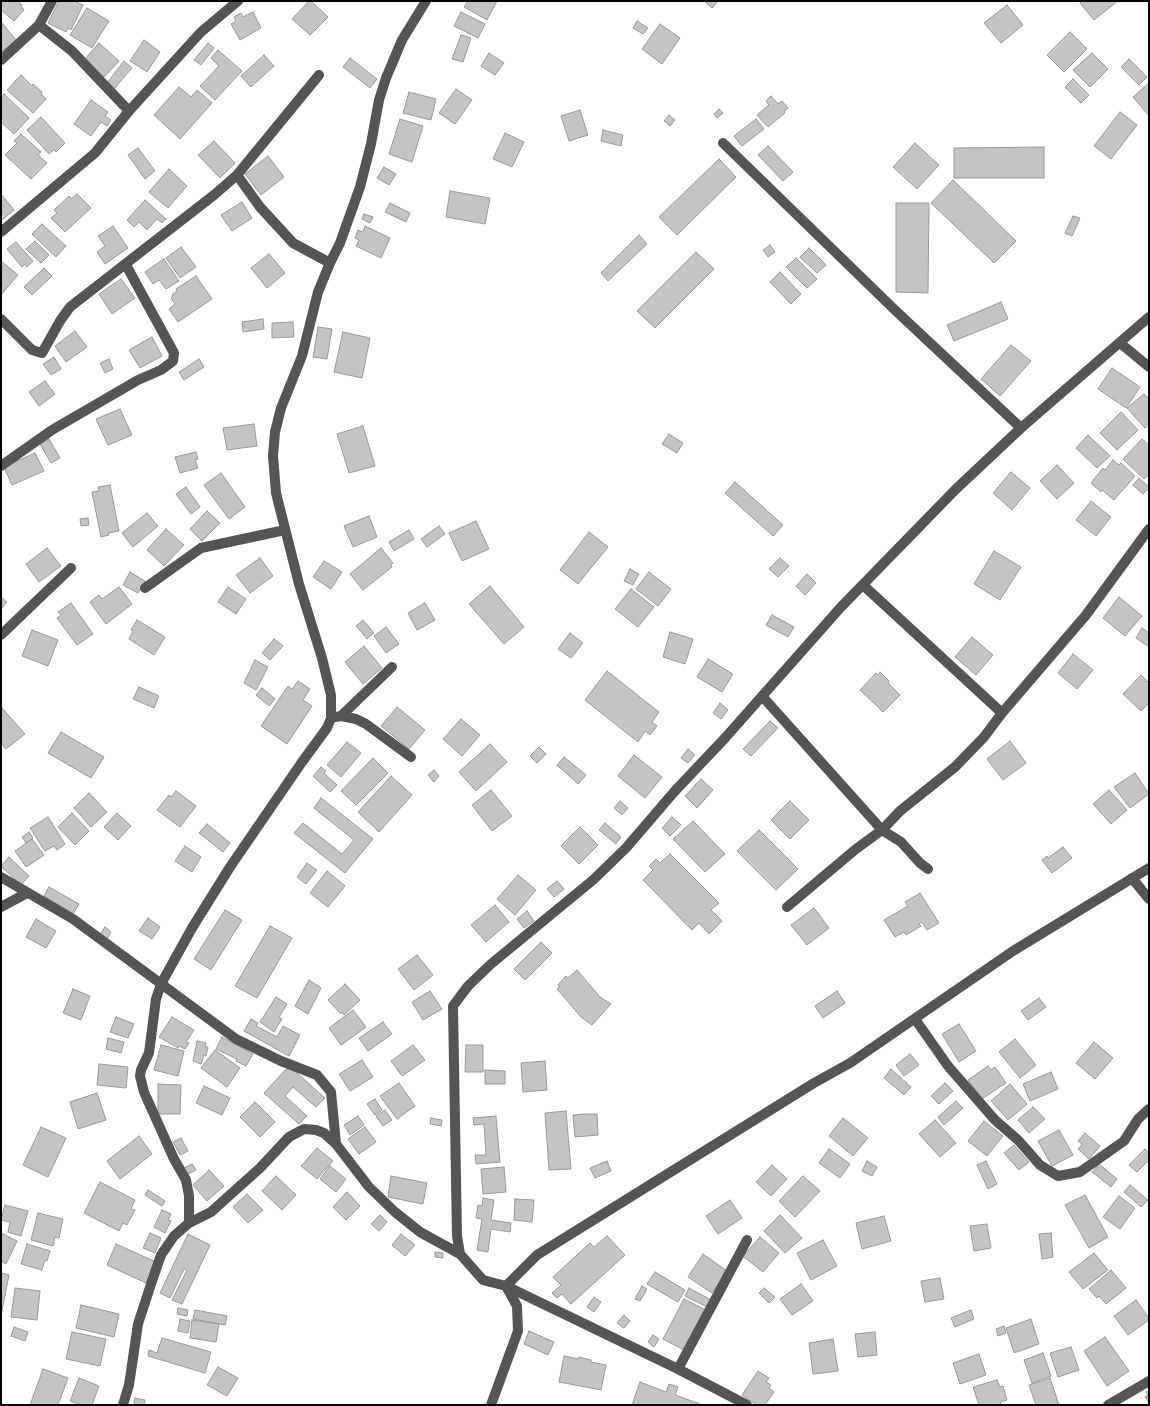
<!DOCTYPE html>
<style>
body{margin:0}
#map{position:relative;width:1150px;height:1406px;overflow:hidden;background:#fff;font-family:Inter,sans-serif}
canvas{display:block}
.frame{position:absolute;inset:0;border:2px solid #000;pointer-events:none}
</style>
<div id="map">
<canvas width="1150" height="1406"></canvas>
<div class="frame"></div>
</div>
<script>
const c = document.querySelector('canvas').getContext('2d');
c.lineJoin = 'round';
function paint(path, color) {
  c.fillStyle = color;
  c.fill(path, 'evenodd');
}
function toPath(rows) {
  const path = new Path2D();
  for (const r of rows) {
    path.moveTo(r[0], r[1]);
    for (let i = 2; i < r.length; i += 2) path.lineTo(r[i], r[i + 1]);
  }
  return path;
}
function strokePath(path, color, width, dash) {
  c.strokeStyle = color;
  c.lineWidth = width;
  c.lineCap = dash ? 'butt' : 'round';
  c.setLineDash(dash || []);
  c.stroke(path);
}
const building = toPath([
 [1,1,18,1,22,5,21,6,24,10,14,21,1,10,1,1],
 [59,1,74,1,83,5,71,30,68,28,66,32,48,23,59,1],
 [309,1,311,1,328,17,310,35,292,19,309,1],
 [468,1,497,1,487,20,464,7,468,1],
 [704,1,718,1,712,8,704,1],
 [1082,1,1118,1,1094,20,1080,3,1082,1],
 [1007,5,1023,25,1001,43,984,23,1007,5],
 [87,8,109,21,92,48,70,35,87,8],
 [253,12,261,28,240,40,231,24,236,21,234,17,241,13,243,17,253,12],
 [461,12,485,24,478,38,454,26,461,12],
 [637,21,648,28,643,34,633,28,637,21],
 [1,23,2,23,16,40,1,52,1,23],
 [660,24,680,38,662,64,642,49,660,24],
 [1070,32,1087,49,1064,72,1047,55,1070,32],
 [461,35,471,38,463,62,452,59,461,35],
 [144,40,160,52,147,72,130,61,144,40],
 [99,43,119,61,104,77,84,60,99,43],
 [208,43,214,48,201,65,194,60,208,43],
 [218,50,242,71,215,100,200,86,219,66,211,58,218,50],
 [489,53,504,63,495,75,481,66,489,53],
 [1092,53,1108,69,1090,87,1073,70,1092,53],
 [264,55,274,66,251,87,241,76,264,55],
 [350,58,377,79,370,88,343,67,350,58],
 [1129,59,1147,77,1139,85,1121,67,1129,59],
 [124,61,132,68,114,89,107,83,124,61],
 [21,75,32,86,33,84,42,92,41,94,46,99,33,113,7,90,21,75],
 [1073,79,1089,95,1081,103,1065,87,1073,79],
 [1149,83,1149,116,1133,97,1149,83],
 [179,87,191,97,197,90,212,103,180,139,154,115,179,87],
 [456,89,472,100,455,124,439,113,456,89],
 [409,92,436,99,431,120,403,113,409,92],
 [4,94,29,118,14,134,1,122,1,98,4,94],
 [771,96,778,104,782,101,788,108,784,111,785,113,768,127,757,115,769,105,766,101,771,96],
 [91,100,108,112,105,116,111,120,107,126,101,122,91,136,74,124,91,100],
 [719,109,723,113,717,118,714,114,719,109],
 [580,110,588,135,569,141,561,116,580,110],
 [1120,112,1137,125,1111,159,1094,146,1120,112],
 [669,115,675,120,670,126,664,121,669,115],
 [41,117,65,143,56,152,54,150,49,154,27,130,41,117],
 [400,119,423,126,412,162,389,154,400,119],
 [756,119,764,129,742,146,734,136,756,119],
 [603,130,623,135,621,146,601,141,603,130],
 [505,133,524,142,512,167,493,159,505,133],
 [21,134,41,152,38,155,47,163,31,179,5,155,17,143,14,141,21,134],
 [214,141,235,163,220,178,198,155,214,141],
 [915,143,939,165,917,189,893,167,915,143],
 [768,146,793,172,783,181,758,155,768,146],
 [1044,147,1044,178,954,178,954,148,1044,147],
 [138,148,155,171,145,179,128,155,138,148],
 [268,156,284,177,261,195,245,174,268,156],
 [719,159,736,177,677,235,659,217,719,159],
 [384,167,396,174,389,185,377,178,384,167],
 [169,169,187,186,168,208,149,192,169,169],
 [953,180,1016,241,994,263,931,203,953,180],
 [450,191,490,198,485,224,446,217,450,191],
 [1,194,14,210,1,221,1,194],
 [77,194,91,208,65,232,51,218,57,213,54,210,69,196,71,199,77,194],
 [145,200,166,219,162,223,157,219,147,230,139,222,134,227,127,220,145,200],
 [242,202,252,218,232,231,221,215,242,202],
 [390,203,410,213,406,222,385,212,390,203],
 [896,203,929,203,928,293,896,292,896,203],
 [364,214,373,217,370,223,362,219,364,214],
 [1073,216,1080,218,1072,236,1065,233,1073,216],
 [42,224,66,246,56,257,32,234,42,224],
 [113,226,128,248,105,264,97,252,105,246,98,236,113,226],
 [365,226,390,238,381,258,356,246,359,240,355,238,358,230,363,232,365,226],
 [639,235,647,244,608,281,601,273,639,235],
 [35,241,49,255,41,263,26,249,35,241],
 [16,242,33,261,27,267,25,264,22,267,7,249,16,242],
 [770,245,775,252,768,257,763,250,770,245],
 [181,247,196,267,180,278,166,258,181,247],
 [809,248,826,265,817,273,800,257,809,248],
 [696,252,714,269,655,328,637,311,696,252],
 [269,254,285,273,267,288,251,268,269,254],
 [796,258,817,279,807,288,786,267,796,258],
 [164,259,179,281,166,289,159,280,153,284,145,272,164,259],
 [1,261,18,275,1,295,1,261],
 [44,268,52,276,32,295,24,287,44,268],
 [780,272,801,294,791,304,770,282,780,272],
 [196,276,212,299,178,322,169,309,175,304,171,298,173,296,172,295,177,291,176,289,196,276],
 [121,279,135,298,112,314,99,294,121,279],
 [1001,302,1008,319,954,341,947,325,1001,302],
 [263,319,264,329,243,332,242,322,263,319],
 [293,322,294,337,272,338,272,323,293,322],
 [318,327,332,329,327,359,313,357,318,327],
 [75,331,87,347,66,362,55,346,75,331],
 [343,332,370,338,362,378,334,372,343,332],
 [152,337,162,356,140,368,129,350,152,337],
 [1011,345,1031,361,1000,396,981,379,1011,345],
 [54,357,61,369,51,375,43,364,54,357],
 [109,359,113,369,105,373,100,363,109,359],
 [199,359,204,367,184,380,179,372,199,359],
 [1112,368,1140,387,1126,408,1098,389,1112,368],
 [45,381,55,394,39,406,29,392,45,381],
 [1144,394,1149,399,1149,424,1145,428,1127,408,1144,394],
 [120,409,132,435,108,445,96,419,120,409],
 [1121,412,1138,430,1117,450,1100,433,1121,412],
 [254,424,257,446,227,450,223,428,254,424],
 [363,426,375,466,349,473,337,434,363,426],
 [669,434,683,443,677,453,662,444,669,434],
 [1088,435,1110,456,1097,468,1076,448,1088,435],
 [49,439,60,458,51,463,40,444,49,439],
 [1142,439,1149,445,1149,475,1144,479,1123,459,1142,439],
 [196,452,198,459,195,460,198,468,180,473,175,457,196,452],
 [35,453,44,471,12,485,4,467,35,453],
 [1113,460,1119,465,1121,463,1135,476,1114,500,1102,490,1101,492,1091,483,1103,468,1105,470,1113,460],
 [1057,465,1074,483,1057,499,1040,481,1057,465],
 [1011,472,1030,488,1012,510,993,493,1011,472],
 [221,473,245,507,229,519,204,485,221,473],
 [1139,478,1149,487,1149,488,1143,494,1133,485,1139,478],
 [735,482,783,525,773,536,725,493,735,482],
 [110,485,119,531,108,533,109,535,101,537,92,492,99,491,98,487,110,485],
 [186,487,200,507,191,514,176,494,186,487],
 [1091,501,1111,517,1096,536,1076,520,1091,501],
 [207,511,220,523,202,541,190,529,207,511],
 [147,513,158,526,133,547,122,533,147,513],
 [369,516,377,537,353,547,344,526,369,516],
 [88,518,89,525,81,526,80,519,88,518],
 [476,521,489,549,462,561,449,533,476,521],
 [439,526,445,534,427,547,421,539,439,526],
 [166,529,184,545,164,566,147,550,166,529],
 [409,530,414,539,394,551,389,542,409,530],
 [589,532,608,547,578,584,560,570,589,532],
 [47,548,61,566,39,582,26,564,47,548],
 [381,548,393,563,391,565,392,567,363,590,350,574,381,548],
 [994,551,1021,567,1000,600,974,584,994,551],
 [260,558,273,576,250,593,236,575,260,558],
 [780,558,789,566,778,577,769,569,780,558],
 [324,561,342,572,331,589,313,577,324,561],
 [630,569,639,574,633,585,624,581,630,569],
 [130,572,145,581,138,593,123,585,130,572],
 [649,572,671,589,658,606,636,589,649,572],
 [807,574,816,583,805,595,796,586,807,574],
 [490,586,524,627,504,644,469,604,490,586],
 [119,587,132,604,106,624,90,602,99,595,102,599,119,587],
 [228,587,246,599,236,614,218,602,228,587],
 [631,589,654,607,638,627,615,609,631,589],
 [1,597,7,602,1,609,1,597],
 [1119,597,1142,616,1125,636,1103,618,1119,597],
 [71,603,93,634,77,645,57,618,61,615,58,612,71,603],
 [425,603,435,620,417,630,408,613,425,603],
 [772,615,794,627,788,637,766,625,772,615],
 [137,620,165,637,154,655,129,639,133,631,131,630,137,620],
 [363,620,374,633,367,639,356,626,363,620],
 [386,627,399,644,386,653,374,636,386,627],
 [1142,628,1149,633,1149,647,1136,638,1142,628],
 [32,630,58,640,48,666,22,656,32,630],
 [670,632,693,639,685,664,663,657,670,632],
 [570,633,583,643,571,658,558,649,570,633],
 [972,637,993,655,976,675,955,657,972,637],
 [274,639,283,646,270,660,262,653,274,639],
 [364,646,382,668,363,684,345,662,364,646],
 [1073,654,1093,670,1077,689,1058,673,1073,654],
 [708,659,733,674,722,692,697,677,708,659],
 [255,660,268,667,256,690,244,683,255,660],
 [607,671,659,712,652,722,657,726,650,735,645,731,638,742,585,700,607,671],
 [880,672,889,681,888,683,900,695,883,712,860,690,876,673,878,675,880,672],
 [1141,675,1149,683,1149,703,1141,711,1123,694,1141,675],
 [298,681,310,689,303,700,312,706,287,744,261,726,288,686,292,689,298,681],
 [139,687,159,696,154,708,133,699,139,687],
 [262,688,275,699,269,706,256,695,262,688],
 [720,703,728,710,721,719,713,713,720,703],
 [397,707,425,730,409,749,381,726,397,707],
 [2,708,25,734,6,749,1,743,1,709,2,708],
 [461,719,480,735,462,756,443,739,461,719],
 [770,721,778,728,751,756,743,749,770,721],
 [61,732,104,757,91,778,48,753,61,732],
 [1010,741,1026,763,1003,780,987,759,1010,741],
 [347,742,361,753,341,777,327,765,347,742],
 [490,744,507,762,476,791,459,772,490,744],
 [539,747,546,754,537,763,530,756,539,747],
 [688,749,695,755,688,763,681,758,688,749],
 [634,755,662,777,645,798,618,776,634,755],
 [564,757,586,775,578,784,557,765,564,757],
 [373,758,388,773,356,805,341,791,373,758],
 [321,767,326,771,324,773,337,785,330,792,313,776,321,767],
 [434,770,439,776,434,782,428,775,434,770],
 [1135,773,1149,794,1130,808,1114,787,1135,773],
 [391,776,412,795,379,832,358,812,391,776],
 [701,779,713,790,697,808,685,796,701,779],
 [491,790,512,816,492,831,472,805,491,790],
 [1109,790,1127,810,1111,824,1093,804,1109,790],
 [176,791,196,806,180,827,157,810,169,795,171,797,176,791],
 [89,793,107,812,91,827,74,808,89,793],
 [321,798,373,839,345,873,294,833,303,823,342,854,354,840,314,808,321,798],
 [620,801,628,808,622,815,614,808,620,801],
 [790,801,809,820,790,839,771,820,790,801],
 [72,813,89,831,75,845,58,827,72,813],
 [117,813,131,826,118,840,104,827,117,813],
 [48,817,65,844,57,850,54,846,45,851,30,828,48,817],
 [672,817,681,825,670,836,662,828,672,817],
 [693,821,725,854,705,872,673,839,693,821],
 [605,823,621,837,616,844,599,830,605,823],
 [207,824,230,843,223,852,199,833,207,824],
 [580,827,598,845,579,864,561,846,580,827],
 [759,830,798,869,776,890,737,851,759,830],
 [29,832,33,838,26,843,22,837,29,832],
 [32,839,44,855,26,867,15,851,32,839],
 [185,846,201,857,192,872,175,861,185,846],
 [1063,847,1072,858,1052,873,1042,860,1047,856,1048,858,1063,847],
 [670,854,719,903,711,910,722,921,709,934,699,923,692,930,643,880,653,870,649,866,656,859,660,863,670,854],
 [9,857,29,876,21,885,1,866,9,857],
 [307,863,317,870,306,884,297,877,307,863],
 [327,871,345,886,328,907,310,893,327,871],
 [518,875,536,890,515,915,497,899,518,875],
 [557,881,564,889,554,897,547,889,557,881],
 [49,887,79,904,73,914,44,896,49,887],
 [920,893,939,923,927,930,922,922,919,924,921,926,906,935,904,932,895,937,884,920,908,906,905,902,920,893],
 [495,905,509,922,486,942,471,925,495,905],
 [814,908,829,928,807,945,791,925,814,908],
 [225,910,242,920,211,970,194,959,225,910],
 [527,911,534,921,524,928,517,919,527,911],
 [148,918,160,927,152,939,139,931,148,918],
 [36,919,56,931,46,948,26,937,36,919],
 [270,926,292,938,257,998,235,986,270,926],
 [105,927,111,932,106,941,99,936,105,927],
 [541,942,552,953,525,980,514,969,541,942],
 [417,955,433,975,414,990,398,969,417,955],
 [577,970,600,997,611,1004,592,1025,581,1017,557,989,560,987,558,985,566,976,568,978,577,970],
 [309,980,321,988,308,1014,295,1006,309,980],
 [345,984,360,1000,344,1015,342,1012,341,1014,328,1000,345,984],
 [73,989,90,996,81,1020,63,1013,73,989],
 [430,991,442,1009,423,1020,412,1002,430,991],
 [837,991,845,1003,823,1018,815,1006,837,991],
 [276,997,287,1004,279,1017,282,1019,274,1032,260,1022,276,997],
 [1039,998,1046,1007,1028,1020,1021,1011,1039,998],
 [353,1010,366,1027,341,1045,329,1028,353,1010],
 [116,1017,134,1024,128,1038,110,1032,116,1017],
 [172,1017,194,1030,186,1042,189,1043,185,1049,179,1046,178,1048,159,1037,172,1017],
 [251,1019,258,1023,256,1026,277,1037,283,1026,300,1035,289,1056,244,1031,251,1019],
 [383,1022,392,1034,368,1051,359,1038,383,1022],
 [959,1024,976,1051,959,1062,942,1034,959,1024],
 [222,1037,253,1054,246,1066,236,1061,237,1059,216,1049,222,1037],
 [108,1038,124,1042,121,1053,106,1049,108,1038],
 [1015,1039,1036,1065,1020,1078,999,1052,1015,1039],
 [197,1041,206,1043,205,1047,208,1047,206,1056,204,1055,201,1064,193,1061,197,1041],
 [1094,1042,1113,1058,1095,1079,1076,1063,1094,1042],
 [161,1045,184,1051,178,1076,154,1070,161,1045],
 [413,1045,425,1060,402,1076,391,1061,413,1045],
 [466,1045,483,1045,483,1072,465,1072,466,1045],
 [215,1050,240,1068,227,1087,201,1068,215,1050],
 [910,1054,919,1065,904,1076,896,1065,910,1054],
 [362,1060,373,1077,350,1091,339,1074,362,1060],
 [545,1061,547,1090,523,1092,521,1063,545,1061],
 [99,1064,128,1067,126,1088,97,1085,99,1064],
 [289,1066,325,1098,316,1107,293,1087,285,1096,307,1116,299,1124,264,1093,289,1066],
 [988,1066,991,1070,995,1067,1006,1083,982,1099,968,1080,988,1066],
 [891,1069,911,1087,904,1095,884,1078,891,1069],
 [485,1070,505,1071,505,1084,485,1084,485,1070],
 [1051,1072,1058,1089,1030,1101,1023,1084,1051,1072],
 [399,1083,415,1106,397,1119,380,1096,399,1083],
 [945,1083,953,1091,939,1104,931,1096,945,1083],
 [158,1084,181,1085,180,1114,158,1114,158,1084],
 [1010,1084,1027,1104,1008,1120,991,1101,1010,1084],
 [204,1086,230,1098,222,1115,196,1103,204,1086],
 [97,1093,106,1120,78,1129,70,1102,97,1093],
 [375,1099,382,1110,375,1115,367,1104,375,1099],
 [956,1101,963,1108,944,1125,938,1117,956,1101],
 [255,1102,275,1122,260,1137,240,1117,255,1102],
 [1033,1107,1045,1119,1029,1133,1018,1120,1033,1107],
 [385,1110,392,1120,383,1126,376,1116,385,1110],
 [566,1111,571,1169,549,1170,545,1113,566,1111],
 [585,1114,597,1114,598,1135,575,1137,573,1115,585,1114],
 [358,1116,364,1125,350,1135,344,1125,358,1116],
 [496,1116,500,1162,476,1164,475,1155,486,1155,484,1124,474,1125,473,1118,496,1116],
 [431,1118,442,1120,441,1126,430,1124,431,1118],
 [843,1118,868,1138,853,1156,829,1136,843,1118],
 [935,1120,956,1143,940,1157,919,1134,935,1120],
 [984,1121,1003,1136,987,1156,968,1141,984,1121],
 [41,1127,66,1138,48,1177,23,1165,41,1127],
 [365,1127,376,1142,359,1154,348,1139,365,1127],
 [1059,1130,1073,1155,1052,1166,1038,1141,1059,1130],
 [1085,1133,1100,1146,1089,1159,1078,1149,1082,1144,1078,1141,1085,1133],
 [139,1136,152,1154,120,1179,107,1161,139,1136],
 [181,1138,188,1151,180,1155,173,1142,181,1138],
 [1014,1145,1029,1162,1019,1170,1004,1153,1014,1145],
 [317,1148,333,1161,317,1179,301,1166,317,1148],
 [829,1149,850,1164,840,1178,819,1163,829,1149],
 [1145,1149,1149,1153,1149,1160,1137,1172,1129,1165,1145,1149],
 [607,1161,611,1171,595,1178,590,1168,607,1161],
 [867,1161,877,1167,872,1176,862,1171,867,1161],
 [986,1161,997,1184,988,1189,977,1165,986,1161],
 [192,1164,196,1170,186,1175,182,1169,192,1164],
 [1099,1164,1117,1179,1111,1187,1092,1172,1099,1164],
 [772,1165,787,1179,771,1196,756,1182,772,1165],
 [330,1166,346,1179,336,1192,320,1179,330,1166],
 [504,1167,506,1192,483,1194,481,1169,504,1167],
 [209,1170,224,1186,207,1201,193,1185,209,1170],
 [276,1176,296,1195,282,1210,262,1191,276,1176],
 [391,1176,427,1183,423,1204,388,1197,391,1176],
 [803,1176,820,1191,795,1217,779,1201,803,1176],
 [100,1182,135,1200,131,1209,135,1210,127,1225,123,1223,119,1231,84,1213,100,1182],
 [1130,1185,1148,1200,1141,1207,1124,1192,1130,1185],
 [148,1190,165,1201,162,1206,145,1195,148,1190],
 [347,1192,360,1206,346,1220,333,1207,347,1192],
 [247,1194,263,1210,248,1223,233,1207,247,1194],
 [1085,1195,1108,1237,1089,1248,1065,1205,1085,1195],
 [1119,1196,1135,1208,1120,1229,1103,1217,1119,1196],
 [483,1198,494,1200,491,1220,511,1223,510,1232,491,1229,488,1252,477,1250,482,1219,476,1218,478,1205,482,1206,483,1198],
 [515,1199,534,1200,532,1222,514,1220,515,1199],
 [730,1200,742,1218,718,1234,706,1216,730,1200],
 [5,1205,28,1211,21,1236,8,1232,10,1222,1,1220,5,1205],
 [162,1210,171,1214,168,1220,171,1221,165,1233,154,1227,162,1210],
 [38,1213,63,1219,59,1238,55,1237,53,1246,31,1240,38,1213],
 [380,1215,387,1222,379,1231,371,1224,380,1215],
 [780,1215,802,1238,785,1253,764,1231,780,1215],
 [884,1216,891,1241,862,1249,856,1223,884,1216],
 [987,1224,991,1248,974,1251,970,1226,987,1224],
 [1,1233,17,1241,6,1264,1,1261,1,1233],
 [150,1233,161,1238,155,1253,143,1248,150,1233],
 [1051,1233,1053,1257,1042,1259,1039,1234,1051,1233],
 [188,1234,210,1245,182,1304,172,1300,187,1270,184,1269,170,1298,160,1293,188,1234],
 [401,1234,415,1245,405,1256,392,1245,401,1234],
 [607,1236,625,1255,571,1304,562,1294,557,1298,552,1293,561,1285,553,1277,590,1243,594,1247,607,1236],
 [760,1237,779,1253,763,1272,743,1256,760,1237],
 [823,1240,837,1266,811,1280,797,1253,823,1240],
 [27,1244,50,1251,47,1261,45,1260,42,1270,21,1264,27,1244],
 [116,1244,156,1262,146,1283,107,1265,116,1244],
 [435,1252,443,1253,443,1258,435,1257,435,1252],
 [1094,1253,1108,1270,1083,1289,1069,1272,1094,1253],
 [703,1254,727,1271,712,1293,688,1277,703,1254],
 [1111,1270,1126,1288,1106,1304,1099,1296,1097,1298,1089,1289,1111,1270],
 [655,1272,685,1290,678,1302,647,1284,655,1272],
 [1,1273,9,1275,1,1316,1,1273],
 [940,1278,944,1299,925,1302,921,1281,940,1278],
 [801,1284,813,1301,792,1315,780,1299,801,1284],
 [642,1286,647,1289,640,1301,635,1299,642,1286],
 [15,1288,40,1291,37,1320,11,1317,15,1288],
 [689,1288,713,1301,709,1308,685,1296,689,1288],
 [764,1288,775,1297,769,1303,759,1293,764,1288],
 [594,1297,601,1302,594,1312,587,1307,594,1297],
 [684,1299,706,1310,686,1351,663,1339,684,1299],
 [1136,1300,1149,1318,1149,1320,1128,1335,1114,1316,1136,1300],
 [81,1305,119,1314,114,1337,76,1328,81,1305],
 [178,1308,188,1310,187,1316,177,1314,178,1308],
 [195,1310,227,1316,225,1325,193,1319,195,1310],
 [971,1310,974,1319,955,1327,951,1318,971,1310],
 [624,1315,630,1321,624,1328,617,1323,624,1315],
 [180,1319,190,1321,188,1333,178,1331,180,1319],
 [1031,1319,1039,1344,1014,1353,1006,1328,1031,1319],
 [192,1320,219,1324,216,1342,190,1338,192,1320],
 [1004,1326,1006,1333,998,1336,996,1329,1004,1326],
 [14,1327,28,1332,25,1341,11,1336,14,1327],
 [529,1331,554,1342,548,1355,524,1344,529,1331],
 [72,1332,106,1339,100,1366,66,1359,72,1332],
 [875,1332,877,1355,858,1357,855,1334,875,1332],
 [653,1335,659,1339,654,1347,648,1342,653,1335],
 [1105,1337,1129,1371,1107,1386,1084,1351,1105,1337],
 [162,1338,211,1352,205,1373,148,1356,149,1350,157,1353,162,1338],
 [833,1339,838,1371,813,1374,809,1343,833,1339],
 [1071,1347,1079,1370,1058,1377,1050,1353,1071,1347],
 [1043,1353,1051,1376,1032,1383,1024,1360,1043,1353],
 [979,1354,986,1375,960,1384,953,1363,979,1354],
 [564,1356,579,1359,579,1357,591,1360,591,1362,606,1365,601,1390,559,1382,564,1356],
 [218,1367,238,1378,227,1396,207,1385,218,1367],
 [43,1369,68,1378,58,1405,30,1405,43,1369],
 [758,1371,769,1378,766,1382,771,1385,769,1388,774,1392,765,1405,757,1405,742,1395,758,1371],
 [79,1378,99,1386,92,1405,83,1405,70,1401,79,1378],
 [1050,1378,1059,1405,1036,1405,1029,1385,1050,1378],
 [997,1380,1000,1387,1003,1386,1007,1400,1000,1402,1001,1405,979,1405,973,1387,997,1380],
 [640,1382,666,1392,669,1384,678,1387,675,1395,703,1405,632,1405,640,1382],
 [1149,1390,1149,1403,1145,1397,1148,1395,1146,1392,1149,1390],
 [135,1398,145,1400,144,1405,134,1405,135,1398]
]);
const minor = toPath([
 [39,25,72,51,129,111],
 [1,60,39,25,52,1],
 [723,143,897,312,1021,428],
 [237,175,260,207,293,243,330,263],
 [1,232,95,153,129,111,201,32,238,1],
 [1,319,32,350,42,353,60,321,70,307,214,195,237,175,319,75],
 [1120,343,1149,367],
 [1,466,52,430,138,380,161,370,173,361,174,353,126,265],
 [145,588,201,548,285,530],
 [1,635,71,568],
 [762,696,882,830,901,842,920,863,928,869],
 [1002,713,1086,615,1149,529],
 [341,716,356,719,366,724,411,757],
 [336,717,341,716,392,667],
 [1,877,73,919,236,1039,281,1061,317,1075,331,1092,336,1144],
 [1132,878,1149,899],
 [1,907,27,893],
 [787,907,856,849,882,830,900,811,955,767,984,737,1002,713,863,585],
 [915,1019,948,1066,995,1120,1018,1140,1040,1165,1058,1176,1080,1172,1124,1141,1138,1119,1149,1109],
 [189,1223,189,1196,186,1180,174,1159,144,1092,140,1076,141,1070,149,1053,156,999,161,984,192,928,230,867,302,762,327,728,331,718,331,695,322,658,299,584,276,493,273,456,275,432,281,408,302,356,318,292,330,263,340,243,360,187,371,144,379,100,386,78,402,40,426,1],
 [678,1369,747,1240],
 [123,1405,129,1385,138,1324,152,1281,161,1255,174,1236,189,1223,211,1212,260,1168,289,1137,304,1129,316,1130,324,1133,336,1144,369,1187,395,1212,420,1232,460,1254],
 [491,1405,518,1331,517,1306,506,1286,537,1255,814,1083,850,1063,1013,951,1149,868],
 [747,1405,678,1369,506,1286,483,1280,460,1254,457,1236,453,1006,468,986,491,964,593,880,626,848,674,792,725,738,841,607,956,489,1021,428,1149,317],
 [1108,1405,1149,1381]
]);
paint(building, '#c4c4c4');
strokePath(building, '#999', 1);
strokePath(minor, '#555', 10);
</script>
